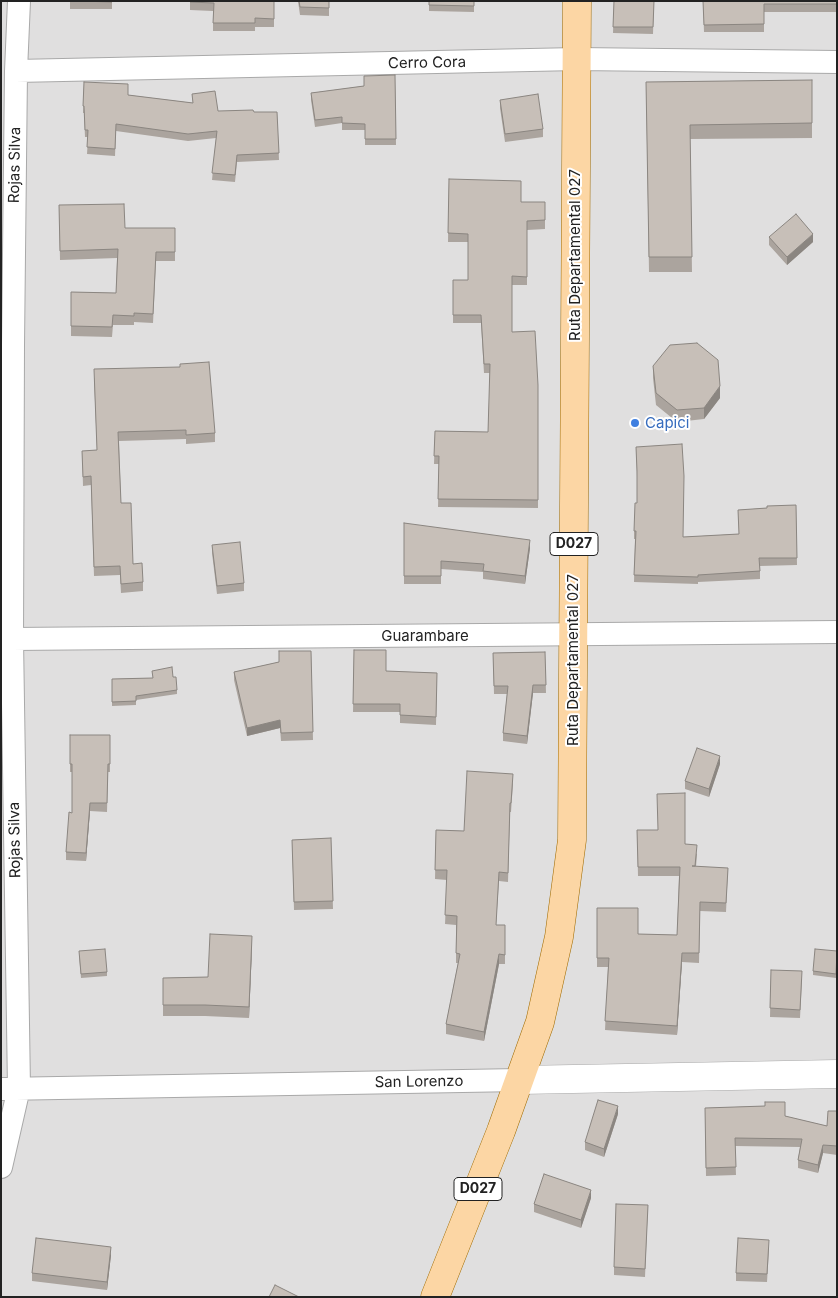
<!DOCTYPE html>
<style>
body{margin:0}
#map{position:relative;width:838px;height:1298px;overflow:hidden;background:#f2efe9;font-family:Inter,sans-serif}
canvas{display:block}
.frame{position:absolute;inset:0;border:2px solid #222;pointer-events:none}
</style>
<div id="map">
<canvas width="838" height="1298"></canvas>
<div class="frame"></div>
</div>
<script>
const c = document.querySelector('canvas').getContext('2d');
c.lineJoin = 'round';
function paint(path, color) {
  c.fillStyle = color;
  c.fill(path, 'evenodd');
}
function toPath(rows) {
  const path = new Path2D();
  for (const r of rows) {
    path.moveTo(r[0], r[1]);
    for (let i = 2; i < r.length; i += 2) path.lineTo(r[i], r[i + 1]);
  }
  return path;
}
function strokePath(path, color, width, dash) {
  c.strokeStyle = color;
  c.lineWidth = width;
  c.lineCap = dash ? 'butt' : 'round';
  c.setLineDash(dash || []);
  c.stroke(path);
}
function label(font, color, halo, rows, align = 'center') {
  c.font = font + ' Inter,sans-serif';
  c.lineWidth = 4;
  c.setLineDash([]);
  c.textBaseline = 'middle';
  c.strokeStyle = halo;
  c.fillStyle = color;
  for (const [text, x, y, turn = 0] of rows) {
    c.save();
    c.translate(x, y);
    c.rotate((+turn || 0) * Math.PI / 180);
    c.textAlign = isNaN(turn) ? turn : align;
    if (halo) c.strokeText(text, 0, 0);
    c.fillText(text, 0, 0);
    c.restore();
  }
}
const residential = toPath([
 [1,1,837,1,837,1297,1,1297]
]);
const minor = toPath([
 [16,71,577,59,837,62],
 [12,639,837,632],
 [1,1089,520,1080],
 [1,1167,19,1088,12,639,13,345,16,71,19,1]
]);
const tertiary = toPath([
 [520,1080,837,1074]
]);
const primary = toPath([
 [435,1297,501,1131,540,1022,559,937,572,840,577,1]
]);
const wall = toPath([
 [70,1,112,1,112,9,70,9],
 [190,1,274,1,274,27,255,27,255,31,213,31,213,11,190,10],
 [298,1,329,1,329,16,300,15],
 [429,1,474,1,474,12,429,11],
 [614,1,654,1,653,34,613,33],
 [703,1,837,1,837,12,764,12,764,32,704,32],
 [395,75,396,145,365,145,365,130,342,130,342,123,315,127,311,100,311,93,364,86],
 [812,80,812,138,690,139,692,272,649,272,646,82],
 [84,82,128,95,193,103,192,94,218,111,254,112,277,112,279,160,237,162,235,182,212,180,216,138,188,141,116,131,115,156,87,154,88,137,85,137,84,113,83,113],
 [500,100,543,129,543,137,505,142,500,108],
 [449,179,521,202,545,202,545,229,527,230,527,285,512,285,512,332,538,385,538,508,438,507,439,464,434,464,435,431,488,432,490,373,484,373,481,323,453,323,453,280,468,280,468,242,448,242],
 [59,205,125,228,175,228,175,261,156,261,153,323,134,322,134,325,113,325,112,337,71,336,71,292,116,293,117,258,60,260],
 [769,237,813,242,787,265,769,245],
 [653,366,720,398,704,419,677,422,656,405,653,378],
 [94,378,215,433,215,442,186,444,186,439,119,441,121,503,133,564,143,582,143,591,121,593,120,575,94,576,91,485,83,486,82,451,97,450],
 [636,447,683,537,739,534,738,510,767,508,796,505,797,565,760,566,760,579,698,582,698,584,634,582,635,539,634,539,634,531,637,503,637,477],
 [404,523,530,548,525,584,483,579,483,572,441,569,441,584,404,584],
 [212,545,244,583,244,591,217,594,212,553],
 [354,650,386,671,437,673,436,725,400,723,400,712,353,712],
 [311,651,313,740,281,741,280,728,247,736,234,680,234,672,279,662],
 [545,652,546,693,533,693,527,744,503,741,503,733,507,694,494,694,493,653],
 [152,671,173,677,177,690,177,694,136,700,136,705,112,706,112,679,153,678],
 [70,735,110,735,110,772,108,772,107,812,90,811,86,861,66,860,66,852,72,813,72,772,70,772],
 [720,764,709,797,685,789,685,781],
 [513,783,511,812,510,812,508,882,499,881,496,925,505,925,505,964,499,964,484,1041,446,1034,446,1024,458,963,456,963,456,925,445,924,447,880,435,879,436,830,464,831],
 [637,830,685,844,697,854,696,867,728,868,726,912,700,911,699,963,682,962,677,1035,605,1030,608,967,597,967,597,908,638,934,677,935,679,876,638,876],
 [331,838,333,909,294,910,292,840],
 [252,947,249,1018,205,1016,163,1016,163,978,208,977],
 [837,951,837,967,836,978,813,975,813,971],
 [79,955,107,972,107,976,81,978],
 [771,970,802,979,800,1018,770,1017],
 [765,1106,785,1116,827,1126,837,1111,837,1155,823,1153,818,1173,798,1168,798,1160,800,1147,735,1146,736,1175,706,1176,705,1108],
 [618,1114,604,1157,585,1150,585,1142],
 [591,1198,581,1228,534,1212,534,1204],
 [648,1205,645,1277,614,1275,614,1267],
 [769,1248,767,1282,736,1281,736,1273],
 [111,1255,107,1290,32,1281,32,1273]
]);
const shadedWall = toPath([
 [813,234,813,242,787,265,787,257],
 [720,386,720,398,704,419,704,408],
 [530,540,530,548,525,584,525,576],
 [533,685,533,693,527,744,527,736],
 [280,720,280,728,247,736,247,728],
 [720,756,720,764,709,797,709,789],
 [90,803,90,811,86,861,86,853],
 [252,936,252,947,249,1018,249,1007],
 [682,953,682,962,677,1035,677,1026],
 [499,954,499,964,484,1041,484,1032],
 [618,1106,618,1114,604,1157,604,1149],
 [823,1145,823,1153,818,1173,818,1165],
 [591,1190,591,1198,581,1228,581,1220],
 [111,1247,111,1255,107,1290,107,1282]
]);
const building = toPath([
 [79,1,112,1,112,2,79,1],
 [190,1,274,1,274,19,255,18,255,23,213,23,214,3,190,2,190,1],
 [299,1,329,1,329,8,300,7,299,1],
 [429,1,474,1,474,6,429,5,429,1],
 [614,1,654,1,653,27,613,27,614,1],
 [703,1,837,1,837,4,764,4,764,24,704,25,703,1],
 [395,75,396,139,365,139,365,124,342,123,342,117,315,120,311,93,364,86,364,76,395,75],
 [812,80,812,123,690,125,692,257,649,257,646,82,812,80],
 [84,82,128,84,128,95,193,103,192,94,215,91,218,111,253,110,254,112,277,112,279,153,237,155,235,175,212,173,217,131,188,134,116,124,115,149,87,147,88,130,85,130,84,106,83,106,84,82],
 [538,94,543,129,505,134,500,100,538,94],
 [449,179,521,181,521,202,545,202,545,220,527,221,527,277,512,276,512,332,535,331,538,385,538,500,438,499,439,456,434,456,435,431,488,432,490,364,484,364,481,315,453,315,453,280,468,280,468,234,448,233,449,179],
 [124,204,125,228,175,228,175,252,156,252,153,314,134,313,134,316,113,315,112,327,71,326,71,292,116,293,118,249,60,251,59,205,124,204],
 [796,214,813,234,787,257,769,237,796,214],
 [697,343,718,360,720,386,704,408,677,410,656,393,653,366,670,345,697,343],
 [209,362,215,433,186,435,186,430,118,432,121,503,131,503,133,564,142,563,143,582,121,584,120,566,94,567,91,476,83,477,82,451,97,450,94,369,180,367,180,364,209,362],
 [682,444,684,476,683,537,739,534,738,510,767,508,767,506,796,505,797,558,759,558,760,571,698,575,698,577,634,575,636,531,634,531,635,503,637,503,637,471,636,447,682,444],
 [404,523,530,540,525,576,483,571,484,564,441,561,441,576,404,576,404,523],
 [240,542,244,583,217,586,212,545,240,542],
 [354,650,386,650,386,671,437,673,436,717,400,715,400,704,353,704,354,650],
 [279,651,311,651,313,732,281,733,280,720,247,728,234,672,279,662,279,651],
 [545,652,546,685,533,685,527,736,503,733,508,686,494,686,493,653,545,652],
 [172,667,173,677,176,677,177,690,136,696,136,701,112,702,112,679,153,678,152,671,172,667],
 [70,735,110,735,110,764,108,764,107,803,90,803,86,853,66,852,69,812,72,813,72,764,70,764,70,735],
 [697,748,720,756,709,789,685,781,697,748],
 [467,771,513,774,511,803,510,803,508,873,499,872,496,925,505,925,505,955,499,954,484,1032,446,1024,460,954,456,953,457,916,445,915,447,870,435,870,436,830,464,831,467,771],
 [685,793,685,844,697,845,695,866,692,866,728,868,726,903,700,902,699,953,682,953,677,1026,605,1021,609,958,597,958,597,908,638,908,638,934,677,935,680,867,638,867,637,830,658,830,657,794,685,793],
 [331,838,333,901,294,902,292,840,331,838],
 [210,934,252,936,249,1007,205,1005,163,1005,163,978,208,977,210,934],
 [105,949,107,972,81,974,79,951,105,949],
 [815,949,837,951,836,974,813,971,815,949],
 [771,970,802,971,800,1010,770,1008,771,970],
 [598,1100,618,1106,604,1149,585,1142,598,1100],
 [765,1102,785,1102,785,1116,827,1126,828,1111,837,1111,837,1146,823,1145,818,1165,798,1160,802,1139,735,1138,736,1167,706,1168,705,1108,765,1106,765,1102],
 [544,1174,591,1190,581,1220,534,1204,544,1174],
 [616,1204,648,1205,645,1269,614,1267,616,1204],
 [36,1238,111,1247,107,1282,32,1273,36,1238],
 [738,1238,769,1240,767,1274,736,1273,738,1238],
 [275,1285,299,1297,269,1297,275,1285]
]);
const markers = [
 [635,423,5,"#3f7fe0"]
];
const shields = [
 [574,544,48],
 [478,1189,48]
];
const shieldNames = [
 ["D027",574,544],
 ["D027",478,1189]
];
const streetNames = [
 ["Cerro Cora",427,63,-1],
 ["Rojas Silva",15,165,-89],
 ["Ruta Departamental 027",575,255,-90],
 ["Guarambare",425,636],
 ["Ruta Departamental 027",573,660,-90],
 ["Rojas Silva",15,840,-91],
 ["San Lorenzo",419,1082,-1]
];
const shopNames = [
 ["Capici",645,423]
];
paint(residential, '#e0dfdf');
strokePath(minor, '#a9a9a9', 24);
strokePath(tertiary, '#a9a9a9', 29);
strokePath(primary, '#a06b00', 29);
strokePath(minor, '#fff', 22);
strokePath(tertiary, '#fff', 28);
strokePath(primary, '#fcd6a4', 28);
paint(wall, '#aba49e');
paint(shadedWall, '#8b8681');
paint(building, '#c7bfb8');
strokePath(building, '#8b8681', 1);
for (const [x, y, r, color] of markers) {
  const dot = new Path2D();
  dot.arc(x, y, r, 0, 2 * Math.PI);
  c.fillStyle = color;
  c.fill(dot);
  strokePath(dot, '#fff', 2);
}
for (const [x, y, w] of shields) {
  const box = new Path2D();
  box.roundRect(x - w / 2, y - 11.5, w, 23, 4);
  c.fillStyle = '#fff';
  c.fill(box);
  strokePath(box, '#222', 1);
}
label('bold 14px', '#222', null, shieldNames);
label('15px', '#222', '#fff', streetNames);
label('15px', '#366cbe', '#fff', shopNames, 'left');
</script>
